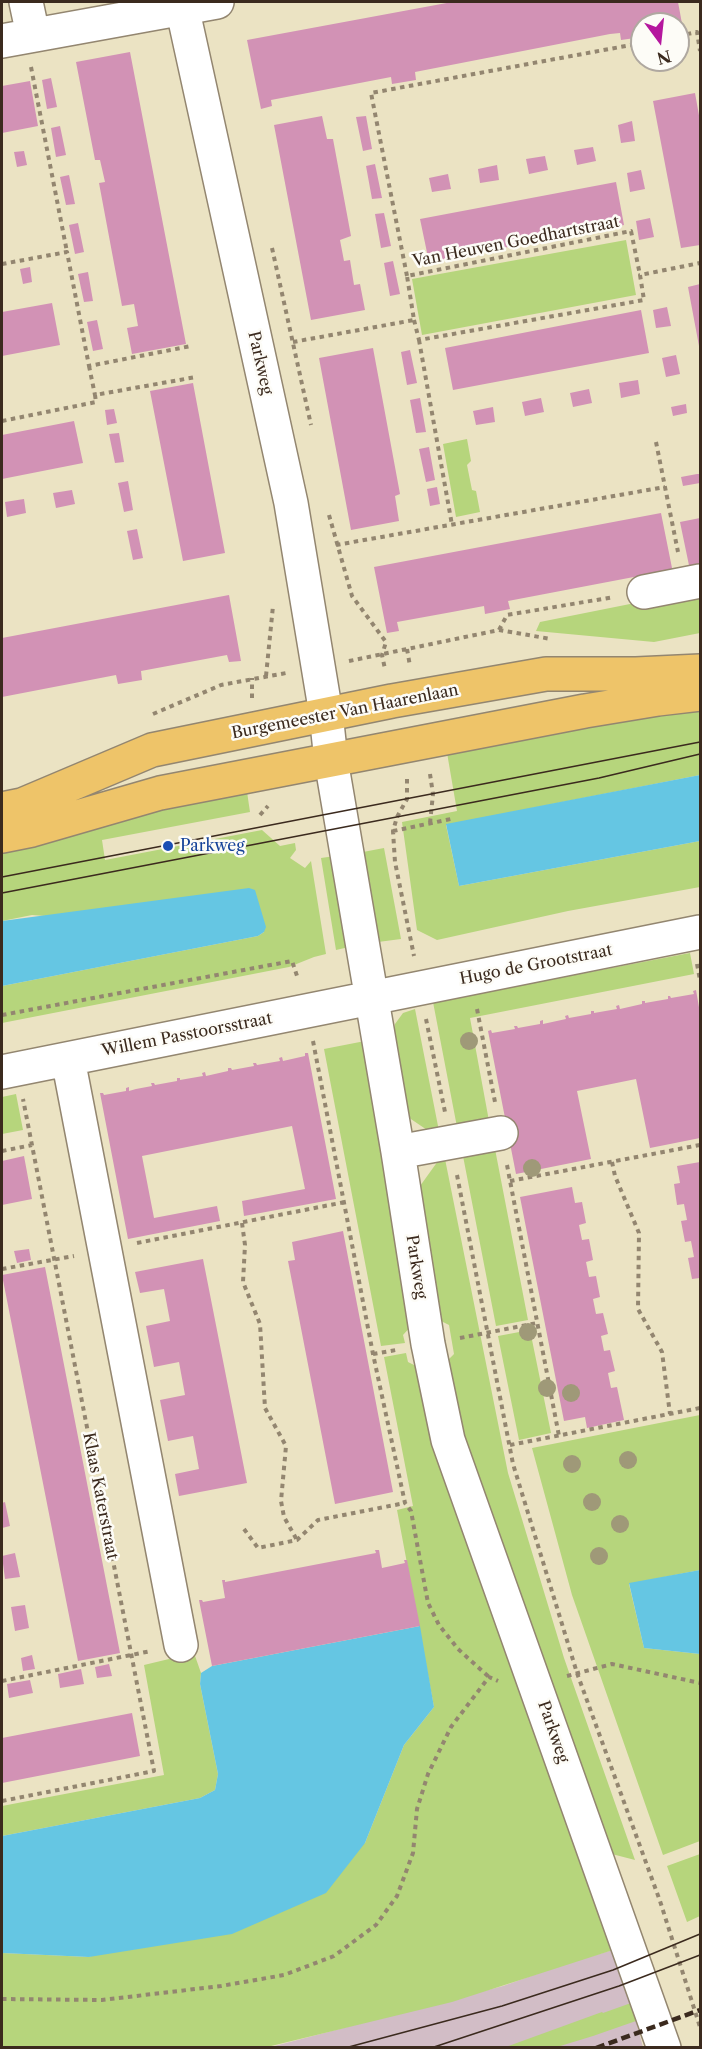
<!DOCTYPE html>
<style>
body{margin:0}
#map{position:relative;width:702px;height:2049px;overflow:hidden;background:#ebe3c3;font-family:"Libre Caslon Text",serif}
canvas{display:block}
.frame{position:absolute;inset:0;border:3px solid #3b2a1e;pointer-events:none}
.north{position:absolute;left:630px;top:12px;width:60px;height:60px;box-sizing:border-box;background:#fdfcf7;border:2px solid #afa8a0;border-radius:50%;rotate:165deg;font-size:16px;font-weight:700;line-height:24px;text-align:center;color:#3b2a1e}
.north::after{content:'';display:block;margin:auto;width:21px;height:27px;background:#b5179e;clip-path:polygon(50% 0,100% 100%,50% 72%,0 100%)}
</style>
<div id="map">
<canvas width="702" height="2049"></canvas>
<div class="frame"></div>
<div class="north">N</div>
</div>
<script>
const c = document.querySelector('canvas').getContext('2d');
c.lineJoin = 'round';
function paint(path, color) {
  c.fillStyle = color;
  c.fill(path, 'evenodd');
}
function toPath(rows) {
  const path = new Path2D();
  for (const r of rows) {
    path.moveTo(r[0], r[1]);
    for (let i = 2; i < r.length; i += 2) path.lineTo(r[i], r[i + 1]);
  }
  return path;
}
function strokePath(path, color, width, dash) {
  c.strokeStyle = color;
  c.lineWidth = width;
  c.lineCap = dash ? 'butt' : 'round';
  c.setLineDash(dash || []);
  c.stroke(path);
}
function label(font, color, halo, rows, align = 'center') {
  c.font = font + ' "Libre Caslon Text",serif';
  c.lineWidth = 5;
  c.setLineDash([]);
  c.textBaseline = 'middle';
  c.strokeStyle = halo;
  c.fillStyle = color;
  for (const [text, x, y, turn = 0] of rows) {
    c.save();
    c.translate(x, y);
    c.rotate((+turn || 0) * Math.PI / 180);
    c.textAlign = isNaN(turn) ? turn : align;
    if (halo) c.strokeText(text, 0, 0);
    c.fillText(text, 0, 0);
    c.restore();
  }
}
const industrial = toPath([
 [616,1949,643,2047,267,2048,503,1986,562,1965]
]);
const green = toPath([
 [626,240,636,295,422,335,412,279],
 [467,439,471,461,467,465,472,490,476,491,480,512,456,517,443,444],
 [700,590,700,633,654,642,536,631,540,622],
 [700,704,700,775,446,825,459,886,700,841,700,887,568,911,437,940,417,930,402,822,457,811,446,747],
 [246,785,250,812,102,840,105,860,262,830,280,846,295,843,296,850,290,858,305,868,311,861,326,954,314,957,289,967,2,1023,2,986,258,936,264,932,32,915,2,921,2,844],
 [384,848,401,939,378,942,363,852],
 [335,856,349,947,336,950,321,858],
 [690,953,694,974,470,1018,489,1121,457,1127,433,1002],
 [415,1009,439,1131,430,1132,405,1115,392,1039,395,1024,403,1013],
 [365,1041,413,1324,403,1335,405,1343,381,1346,324,1049],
 [16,1094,23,1130,2,1134,2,1097],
 [495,1149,528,1320,496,1326,463,1156],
 [445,1159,508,1473,564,1658,635,1860,608,1853,454,1413,444,1364,454,1354,449,1325,437,1319,415,1193,438,1161],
 [530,1330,551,1433,519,1440,498,1336],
 [406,1353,408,1362,420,1368,616,1949,452,2002,267,2047,2,2048,2,1953,89,1957,365,1843,404,1745,434,1707,397,1510,413,1506,384,1357],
 [700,1415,700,1570,629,1584,644,1648,700,1654,700,1841,663,1855,572,1595,532,1448],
 [194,1653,201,1673,200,1684,218,1774,215,1790,200,1798,2,1836,2,1806,164,1775,144,1665],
 [700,1854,700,1916,687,1922,667,1866],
 [631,2003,636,2021,593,2036,557,2047,503,2048,602,2012,603,2013]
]);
const water = toPath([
 [700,775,700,841,459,886,446,824],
 [249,888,255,890,266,927,264,932,258,936,2,986,2,921],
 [700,1570,700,1654,644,1648,629,1583],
 [420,1626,434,1707,404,1745,365,1843,326,1893,232,1934,89,1957,2,1953,2,1836,200,1798,215,1790,218,1774,200,1684,201,1673,212,1666]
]);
const building = toPath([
 [452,2,678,2,683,29,678,30,678,24,642,24,642,37,621,40,620,33,610,34,415,72,416,80,392,84,391,77,271,100,272,106,261,109,247,40],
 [130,52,186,344,132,354,127,328,138,326,134,304,122,306,99,183,105,182,100,160,95,160,76,62],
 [51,78,57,107,47,109,42,80],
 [30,81,38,126,2,133,2,86],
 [695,93,700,121,700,245,681,248,653,101],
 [322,116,327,139,333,139,351,236,340,240,344,261,350,260,354,285,360,284,365,310,311,320,274,125],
 [366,116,372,149,363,151,356,117],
 [632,121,635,141,621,143,618,125],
 [60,126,66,155,56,157,51,128],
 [593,147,596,161,577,165,574,150],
 [24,151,27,165,17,167,14,152],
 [545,156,548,170,529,174,526,159],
 [375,164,382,198,372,199,366,166],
 [497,165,499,180,480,183,478,169],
 [641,170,645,189,630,192,627,173],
 [448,174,451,189,432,192,429,178],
 [69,175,75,204,66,205,60,177],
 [616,182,624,225,429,262,420,219],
 [384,213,391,246,381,248,375,214],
 [650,218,654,237,639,240,636,221],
 [78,223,84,252,75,254,69,225],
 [393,261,400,294,390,296,384,263],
 [30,267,32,282,23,284,20,269],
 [88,272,93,301,84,302,78,274],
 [700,284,700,346,699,346,688,287],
 [52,303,60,345,2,356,2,312],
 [667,307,671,326,656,328,653,310],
 [641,310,649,353,453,390,445,348],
 [97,320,103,349,93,351,87,322],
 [373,348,400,494,395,496,399,521,351,530,319,358],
 [410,350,417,383,407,385,401,352],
 [676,355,680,374,666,377,662,358],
 [638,380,640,394,621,398,619,383],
 [193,383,225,553,183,561,150,391],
 [589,389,592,403,573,407,570,393],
 [420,398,426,432,416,433,410,400],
 [541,398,544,412,525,416,522,402],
 [686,404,687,413,673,416,671,407],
 [493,407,495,422,476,425,473,411],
 [114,409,117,423,107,425,105,410],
 [74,421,83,463,2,479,2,435],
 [119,433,124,462,115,463,109,434],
 [429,447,435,480,426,482,419,449],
 [697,474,700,474,700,483,683,486,681,477],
 [128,481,133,510,124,512,118,483],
 [437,487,440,504,430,506,427,489],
 [72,490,75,504,56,508,53,493],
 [24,499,26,513,7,517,5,502],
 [661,513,674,578,662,580,660,572,508,601,510,609,485,614,484,606,452,612,397,622,399,631,387,633,374,567],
 [700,518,700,574,691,575,680,522],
 [137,529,143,558,133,560,127,531],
 [229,595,241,661,229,662,227,655,141,671,142,680,118,684,116,675,2,697,2,638],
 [696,990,700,1013,700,1138,650,1148,636,1079,577,1091,591,1159,516,1174,488,1031,491,1030,492,1033,515,1029,514,1026,517,1026,518,1028,540,1024,540,1021,543,1020,543,1024,566,1019,565,1016,568,1015,569,1018,591,1014,591,1011,594,1011,594,1013,617,1009,616,1006,619,1005,620,1009,642,1004,642,1001,645,1001,645,1003,668,999,668,996,670,996,671,998,694,994,693,991],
 [305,1053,308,1053,336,1199,244,1216,242,1201,305,1189,292,1126,142,1156,154,1218,217,1206,220,1221,128,1239,100,1093,103,1093,104,1095,126,1091,126,1088,129,1087,129,1091,136,1089,152,1086,151,1083,154,1083,155,1085,177,1081,177,1078,180,1078,180,1080,203,1076,202,1073,205,1072,206,1076,228,1071,228,1068,231,1068,232,1070,254,1066,253,1063,256,1063,257,1065,280,1061,279,1058,282,1057,283,1061,305,1056],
 [24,1156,32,1199,2,1205,2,1161],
 [700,1162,700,1278,692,1279,688,1258,694,1257,691,1241,685,1242,681,1221,687,1220,684,1204,677,1205,674,1184,680,1183,677,1166],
 [572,1187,575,1203,582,1202,586,1223,579,1225,582,1240,589,1239,593,1260,586,1262,589,1277,596,1276,600,1297,593,1299,596,1314,603,1313,608,1334,601,1336,604,1351,610,1350,615,1371,608,1373,611,1388,617,1387,624,1420,587,1428,585,1417,564,1421,520,1197],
 [343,1231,393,1492,335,1504,288,1261,295,1260,292,1242],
 [29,1249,31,1260,17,1263,14,1251],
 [203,1259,247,1483,179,1496,175,1474,199,1469,193,1436,168,1441,160,1400,185,1395,179,1362,154,1367,146,1326,170,1321,164,1289,140,1293,135,1272],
 [45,1267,120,1653,78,1661,2,1275],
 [5,1502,10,1526,2,1528,2,1503],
 [375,1550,379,1550,382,1568,405,1563,404,1560,407,1560,420,1626,212,1666,199,1600,202,1600,203,1602,225,1598,222,1580,225,1580,225,1582,376,1553],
 [15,1553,20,1577,5,1579,2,1556],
 [25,1605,29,1628,15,1631,11,1607],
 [32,1655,35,1669,23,1671,21,1658],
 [109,1664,112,1676,97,1678,95,1667],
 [81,1669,84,1684,60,1688,58,1674],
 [30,1680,33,1693,9,1698,7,1684],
 [132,1713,140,1756,2,1783,2,1738]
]);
const path = toPath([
 [678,36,697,32,700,51],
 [31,67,67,252],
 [272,248,311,425],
 [2,264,67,252,89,366,191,346],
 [407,276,371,93,642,43],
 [414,320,419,340,644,300,640,275,700,263],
 [419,340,452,525],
 [293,342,414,320,407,276,631,231,640,275],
 [89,366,95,395],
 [2,421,96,402,95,395,196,377],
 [656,442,678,552],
 [329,515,352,596,386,642,382,655,385,669],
 [336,545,665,487],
 [499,630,507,615,614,597],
 [407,649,410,666],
 [349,661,499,630,551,639],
 [266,676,273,606],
 [252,698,252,678],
 [153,714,221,685,286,673],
 [407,779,407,799,397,817,393,831,395,862,414,956],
 [260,815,268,806],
 [430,823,433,794,430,774],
 [393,831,451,819],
 [697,964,700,980],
 [477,1009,495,1102],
 [2,1015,292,961,298,979],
 [426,1019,445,1112],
 [313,1041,373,1354,405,1503,411,1511,428,1603,439,1625,458,1649,489,1677],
 [2,1151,32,1145],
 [612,1162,615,1176,639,1233,638,1309,662,1352,670,1414],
 [507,1165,559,1436],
 [457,1175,513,1464,577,1673,660,1901,700,2027],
 [510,1181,700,1145],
 [242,1223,245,1245,243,1282,260,1324,265,1408,286,1446,281,1501,284,1517,297,1540],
 [137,1243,345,1202],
 [2,1269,74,1256],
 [460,1338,537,1323],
 [373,1354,396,1350],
 [510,1445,700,1408],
 [244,1529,258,1548,297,1540,318,1520,405,1503],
 [567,1676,612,1664,700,1683],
 [2,1681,151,1651],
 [2,1801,154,1771,23,1099],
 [2,1999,102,2000,221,1986,284,1975,334,1956,376,1925,397,1896,413,1853,417,1809,428,1774,451,1727,489,1677,498,1681]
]);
const minor = toPath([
 [26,2,33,35],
 [181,2,291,503,326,714,331,760,398,1152,428,1344,448,1440,664,2048],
 [2,41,217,2],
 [644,592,700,581],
 [68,1059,181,1645],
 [2,1072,700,932],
 [398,1152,501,1133]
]);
const major = toPath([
 [2,809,22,805,152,750,392,701,546,674,636,674,700,671],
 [2,836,32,830,160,793,585,711,658,699,700,694]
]);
const tram = toPath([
 [2,877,700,742],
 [2,893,599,778,700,754],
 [345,2048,502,2006,613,1970,700,1934],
 [431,2048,619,1986,700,1955]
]);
const rail = toPath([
 [596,2048,700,2010]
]);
const trees = [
 [469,1041],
 [532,1168],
 [528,1332],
 [547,1388],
 [571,1393],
 [628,1460],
 [572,1464],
 [592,1502],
 [620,1524],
 [599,1556]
];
const markers = [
 [168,846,6,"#1a4fb4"]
];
const streetNames = [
 ["Van Heuven Goedhartstraat",516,242,-11],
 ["Parkweg",260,363,77],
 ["Burgemeester Van Haarenlaan",345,712,-11],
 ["Hugo de Grootstraat",536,965,-11],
 ["Willem Passtoorsstraat",187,1035,-11],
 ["Parkweg",416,1267,81],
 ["Klaas Katerstraat",100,1496,79],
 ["Parkweg",553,1732,71]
];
const transitNames = [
 ["Parkweg",180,846]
];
paint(industrial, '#d2bdc6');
paint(green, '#b6d57c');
paint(water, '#65c6e3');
paint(building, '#d292b5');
strokePath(minor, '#938670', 36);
strokePath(major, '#938670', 36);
strokePath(path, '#938670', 4, [4.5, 4.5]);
strokePath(minor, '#fff', 33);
strokePath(major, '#eec469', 33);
strokePath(tram, '#3b2a1e', 1.5);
strokePath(rail, '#3b2a1e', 4.5, [9, 4.5]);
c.fillStyle = '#9f9978';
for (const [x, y] of trees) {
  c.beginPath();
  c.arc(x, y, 9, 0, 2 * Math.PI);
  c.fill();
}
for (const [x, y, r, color] of markers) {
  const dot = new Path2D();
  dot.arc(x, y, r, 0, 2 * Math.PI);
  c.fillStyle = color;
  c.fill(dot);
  strokePath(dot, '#fdfcf7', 2);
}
label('16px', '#3b2a1e', '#fdfcf7', streetNames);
label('16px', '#164399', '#fdfcf7', transitNames, 'left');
</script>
